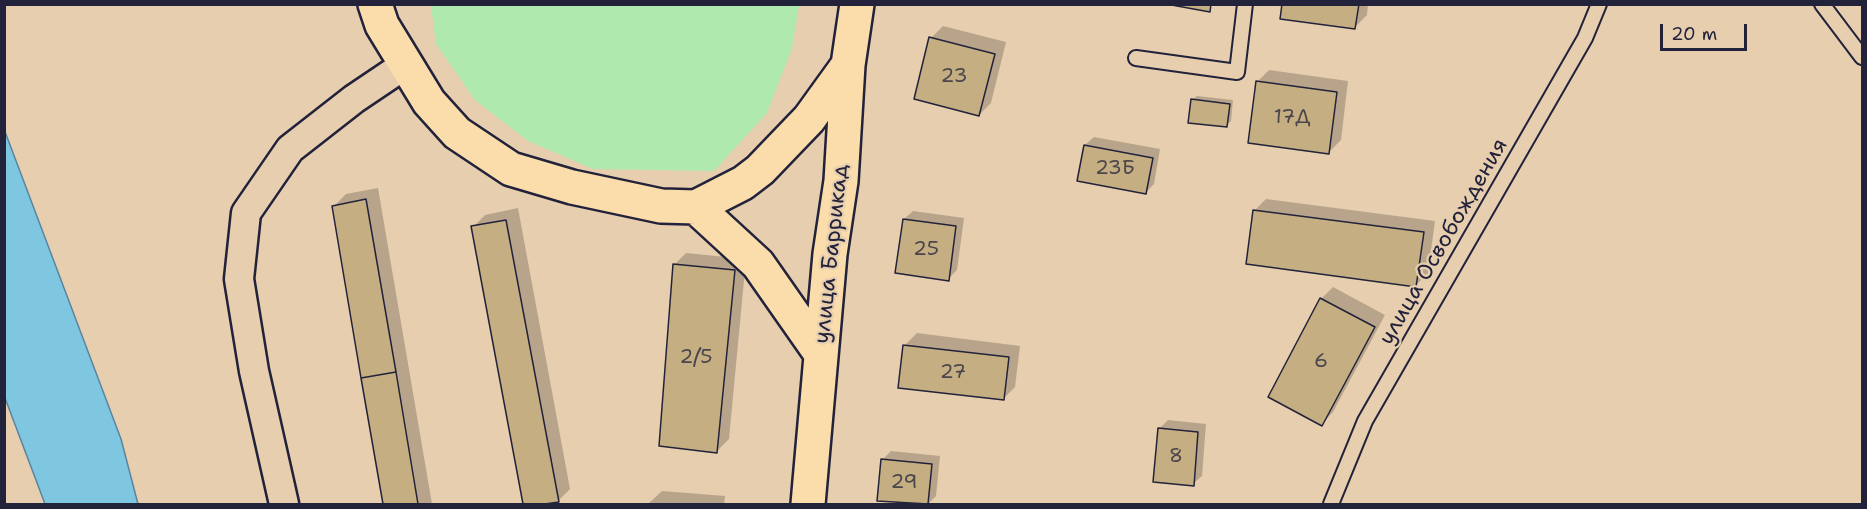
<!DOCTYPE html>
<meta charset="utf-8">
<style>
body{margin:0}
#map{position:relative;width:1867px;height:509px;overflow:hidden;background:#e6ceae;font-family:"Shantell Sans",sans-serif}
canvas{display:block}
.frame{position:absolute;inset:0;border:6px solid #22223b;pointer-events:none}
.scale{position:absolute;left:1660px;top:24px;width:87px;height:27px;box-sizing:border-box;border:3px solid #22223b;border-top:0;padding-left:8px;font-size:18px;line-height:21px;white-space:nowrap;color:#22223b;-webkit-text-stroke:4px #e6ceae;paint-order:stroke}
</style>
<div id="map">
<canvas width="1867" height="509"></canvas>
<div class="frame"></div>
<div class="scale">20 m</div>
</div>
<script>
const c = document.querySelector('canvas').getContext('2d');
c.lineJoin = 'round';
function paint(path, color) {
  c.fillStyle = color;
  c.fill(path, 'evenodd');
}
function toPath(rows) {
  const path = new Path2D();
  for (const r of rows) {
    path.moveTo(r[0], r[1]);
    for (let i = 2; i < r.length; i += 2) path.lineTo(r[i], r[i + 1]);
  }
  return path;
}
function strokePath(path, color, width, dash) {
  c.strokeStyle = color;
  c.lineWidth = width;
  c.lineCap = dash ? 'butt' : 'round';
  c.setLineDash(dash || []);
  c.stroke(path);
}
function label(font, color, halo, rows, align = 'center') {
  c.font = font + ' "Shantell Sans",sans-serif';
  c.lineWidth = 4.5;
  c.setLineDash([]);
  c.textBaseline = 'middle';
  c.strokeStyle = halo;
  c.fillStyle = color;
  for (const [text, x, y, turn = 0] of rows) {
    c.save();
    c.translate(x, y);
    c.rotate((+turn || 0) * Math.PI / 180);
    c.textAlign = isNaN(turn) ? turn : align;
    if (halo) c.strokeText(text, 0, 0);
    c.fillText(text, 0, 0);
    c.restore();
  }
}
const green = toPath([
 [431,5,431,4,799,5,792,48,767,113,714,171,593,169,528,141,475,100,436,44]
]);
const water = toPath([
 [4,129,121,439,138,504,45,504,5,398,4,129]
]);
const shadow = toPath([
 [1283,4,1368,4,1367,15,1355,27],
 [943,26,1006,42,991,103,979,115,931,38],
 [1269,70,1348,81,1341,140,1329,152,1257,82],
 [1197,96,1233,100,1231,121,1227,125,1192,100],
 [1094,137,1160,149,1154,184,1145,193,1085,145],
 [378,188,432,504,385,504,334,206,346,194],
 [1266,199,1435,221,1428,273,1416,285,1254,211],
 [518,208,570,489,558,501,537,504,525,504,473,227,485,215],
 [913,211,964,218,957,270,948,279,904,219],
 [686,253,746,259,729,439,717,451,674,265],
 [1333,287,1385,315,1333,412,1322,424,1321,299],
 [917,333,1020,346,1015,387,1003,399,905,345],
 [1168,420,1206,424,1202,476,1193,484,1159,429],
 [891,451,940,456,936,496,928,504,878,500,882,460],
 [662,491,725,496,724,504,648,504]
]);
const building = toPath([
 [1166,4,1211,4,1210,12,1166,4],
 [1282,4,1359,4,1355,29,1280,19,1282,4],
 [929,37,995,54,979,116,914,99,929,37],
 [1256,81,1337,92,1329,154,1248,143,1256,81],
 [1191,99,1230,104,1227,127,1188,123,1191,99],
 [1084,145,1153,158,1146,194,1077,181,1084,145],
 [366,199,396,372,361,378,332,206,366,199],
 [1253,210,1424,232,1416,287,1246,264,1253,210],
 [903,219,956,226,949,281,895,273,903,219],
 [506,220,559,502,545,504,523,504,471,226,506,220],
 [673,264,735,270,717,453,659,446,673,264],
 [1320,298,1375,327,1322,426,1268,397,1320,298],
 [903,345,1009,357,1004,400,898,388,903,345],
 [396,372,418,504,383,504,361,378,396,372],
 [1158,428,1198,432,1194,486,1153,482,1158,428],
 [881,459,932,464,928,504,877,501,881,459]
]);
const service = toPath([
 [1822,4,1862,57],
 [1136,58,1237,72,1245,4],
 [1331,504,1365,421,1585,38,1599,4]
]);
const minor = toPath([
 [284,504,254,371,239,279,246,213,290,149,354,99,406,64]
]);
const primary = toPath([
 [375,4,382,25,429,102,457,133,511,169,572,187,661,206,696,207,743,183,760,170,809,119,848,65],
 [696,207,758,264,821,354],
 [808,504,830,254,841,181,848,65,857,4]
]);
const numberNames = [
 ["23",954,77],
 ["17Д",1292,118],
 ["23Б",1115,169],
 ["25",926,250],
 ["2/5",696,358],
 ["6",1321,362],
 ["27",953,373],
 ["8",1176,457],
 ["29",904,483]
];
const streetNames = [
 ["улица Освобождения",1444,242,-60],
 ["улица Баррикад",832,254,-84]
];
paint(green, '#afe9ae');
paint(water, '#7fc6e0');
strokePath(water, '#5a849e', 1.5);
paint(shadow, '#0003');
paint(building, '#c5ae81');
strokePath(building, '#22223b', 1.5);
strokePath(service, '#22223b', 18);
strokePath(minor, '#22223b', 33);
strokePath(primary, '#22223b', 38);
strokePath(service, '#e6ceae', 14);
strokePath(minor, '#e6ceae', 28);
strokePath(primary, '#fbddab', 33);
label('20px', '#4b454c', null, numberNames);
label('22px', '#22223b', '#e6ceae', streetNames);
</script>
